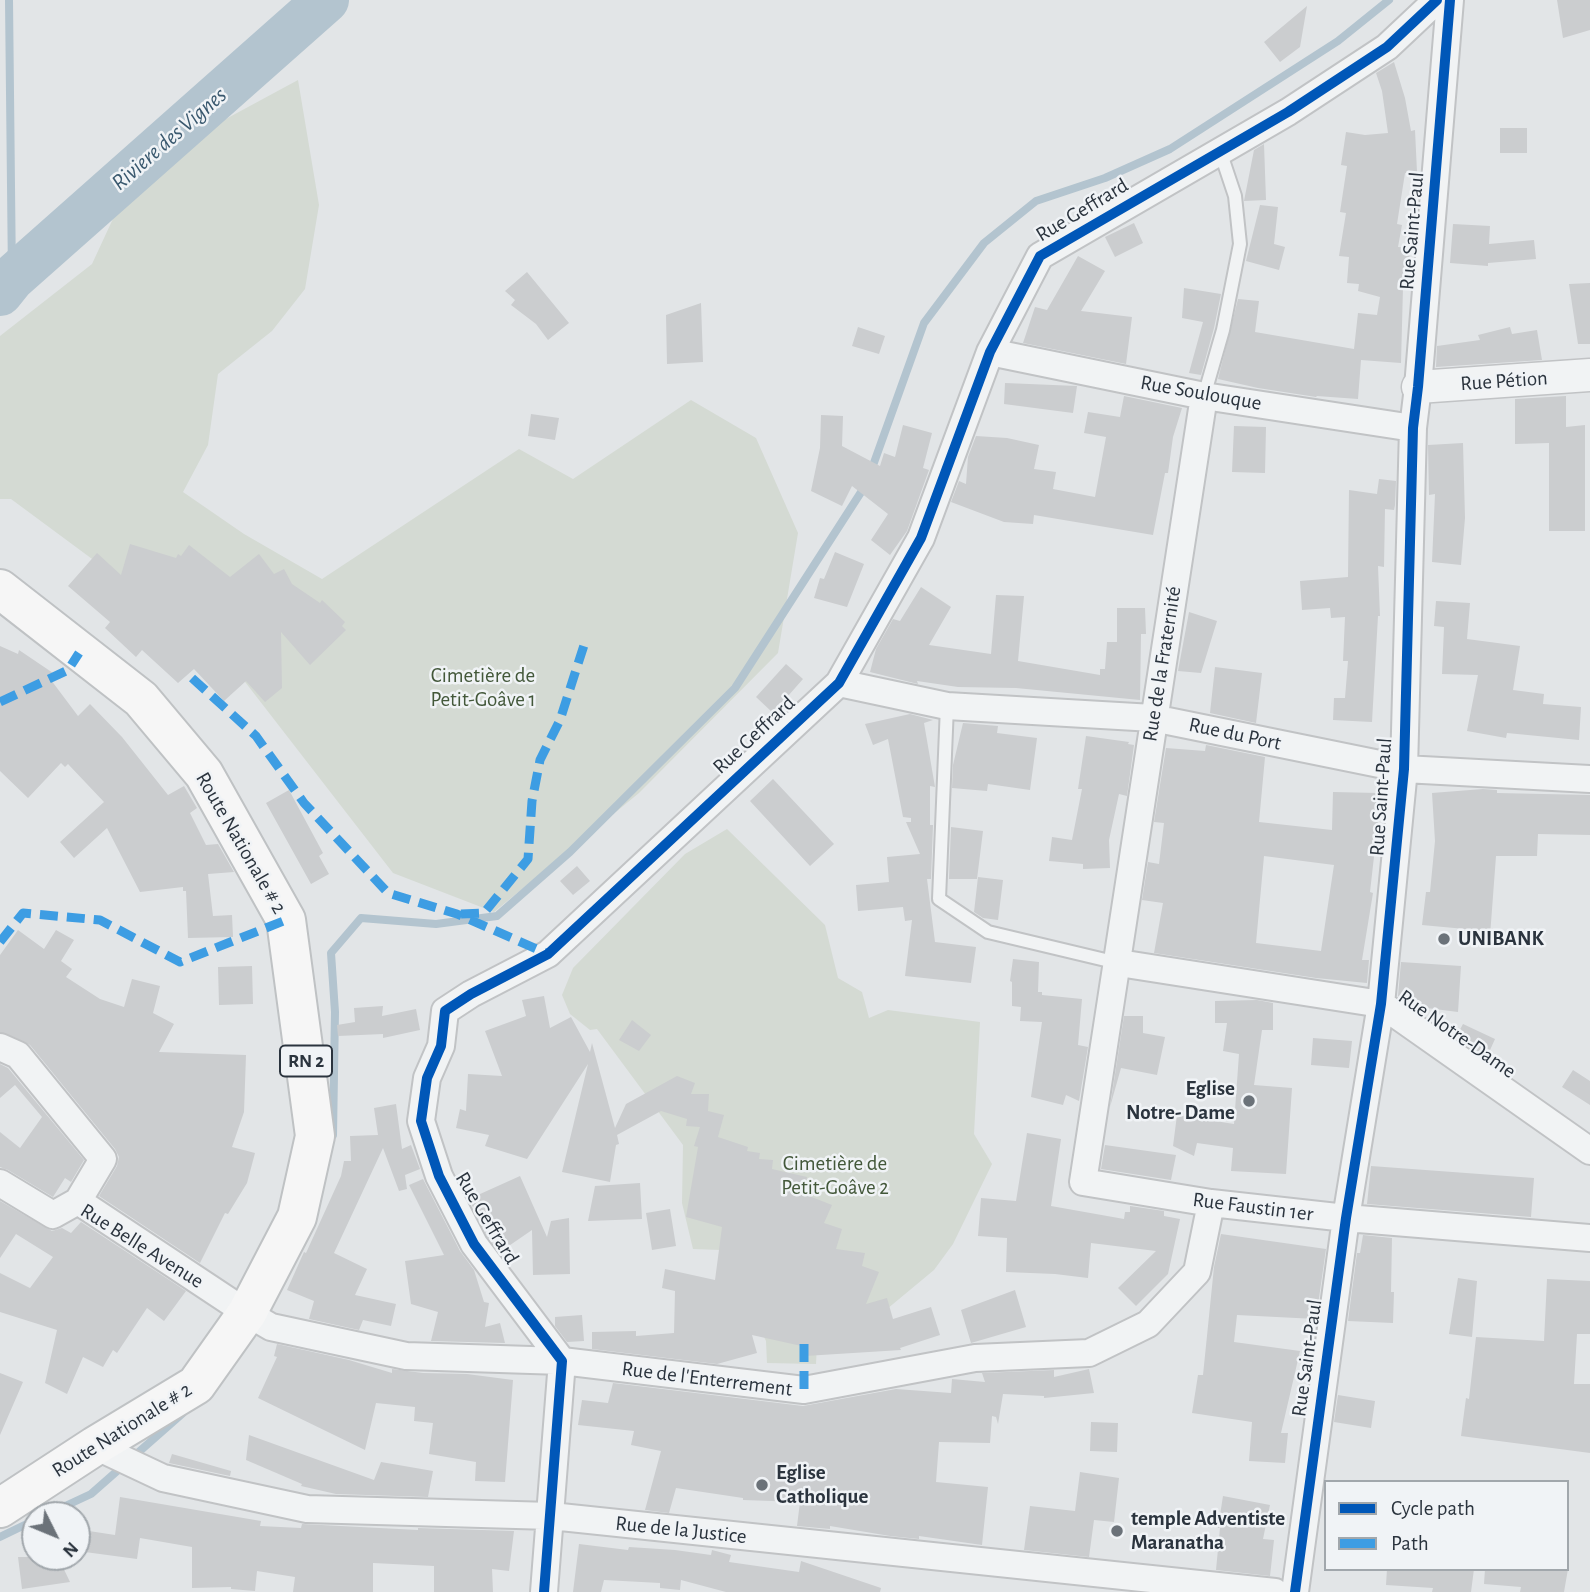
<!DOCTYPE html>
<meta charset="utf-8">
<style>
body{margin:0}
#map{position:relative;width:1590px;height:1592px;overflow:hidden;background:#e2e5e7;font-family:"Alegreya Sans",sans-serif}
canvas{display:block}
.legend{position:absolute;left:1324px;top:1480px;width:245px;height:91px;box-sizing:border-box;background:#f0f3f6;border:2px solid #a1a7ac;margin:0;padding:9px 12px;list-style:none;font-size:21px;color:#2b343e}
.legend li{display:flex;align-items:center;gap:14px;height:35px}
.legend b{width:35px;border:2px solid #a1a7ac}
.north{position:absolute;left:21px;top:1501px;width:70px;height:70px;box-sizing:border-box;background:#f0f3f6;border:2px solid #a1a7ac;border-radius:50%;rotate:133deg;font-size:19px;font-weight:700;line-height:28px;text-align:center;color:#2b343e}
.north::after{content:'';display:block;margin:auto;width:24px;height:32px;background:#6b7279;clip-path:polygon(50% 0,100% 100%,50% 72%,0 100%)}
</style>
<div id="map">
<canvas width="1590" height="1592"></canvas>
<ul class="legend">
<li><b style="height:9px;background:#0057b8"></b>Cycle path</li>
<li><b style="height:9px;background:#3d9de3"></b>Path</li>
</ul>
<div class="north">N</div>
</div>
<script>
const c = document.querySelector('canvas').getContext('2d');
c.lineJoin = 'round';
function paint(path, color) {
  c.fillStyle = color;
  c.fill(path, 'evenodd');
}
function toPath(rows) {
  const path = new Path2D();
  for (const r of rows) {
    path.moveTo(r[0], r[1]);
    for (let i = 2; i < r.length; i += 2) path.lineTo(r[i], r[i + 1]);
  }
  return path;
}
function strokePath(path, color, width, dash) {
  c.strokeStyle = color;
  c.lineWidth = width;
  c.lineCap = dash ? 'butt' : 'round';
  c.setLineDash(dash || []);
  c.stroke(path);
}
function label(font, color, halo, rows, align = 'center') {
  c.font = font + ' "Alegreya Sans",sans-serif';
  c.lineWidth = 5;
  c.setLineDash([]);
  c.textBaseline = 'middle';
  c.strokeStyle = halo;
  c.fillStyle = color;
  for (const [text, x, y, turn = 0] of rows) {
    c.save();
    c.translate(x, y);
    c.rotate((+turn || 0) * Math.PI / 180);
    c.textAlign = isNaN(turn) ? turn : align;
    if (halo) c.strokeText(text, 0, 0);
    c.fillText(text, 0, 0);
    c.restore();
  }
}
const green = toPath([
 [298,80,319,205,305,289,272,331,218,374,208,445,183,492,244,534,322,579,519,449,573,479,691,400,756,438,798,533,778,653,639,793,494,912,393,873,242,678,130,587,11,499,0,499,0,336,92,264,137,167],
 [727,829,825,925,838,978,862,992,869,1018,888,1010,980,1022,974,1134,992,1164,953,1244,934,1270,881,1314,818,1323,816,1364,767,1363,766,1341,721,1250,693,1249,682,1203,683,1145,597,1029,590,1030,570,1014,562,995,573,968,685,854]
]);
const stream = toPath([
 [9,0,12,278],
 [871,471,924,323,984,243,1036,201,1105,178,1170,149,1338,41,1389,0],
 [333,1135,335,1012,331,953,361,918,436,924,497,916,570,852,735,688,865,486],
 [46,1515,91,1494,183,1413],
 [0,1537,35,1520]
]);
const river = toPath([
 [0,293,12,278,326,0]
]);
const building = toPath([
 [1557,0,1590,0,1590,30,1563,38],
 [1307,6,1300,47,1280,62,1264,42],
 [1394,62,1405,98,1411,131,1415,130,1417,172,1405,173,1397,224,1402,225,1398,247,1410,248,1407,288,1403,287,1401,363,1361,360,1358,399,1317,396,1316,397,1258,388,1218,379,1238,299,1259,301,1255,332,1354,349,1358,313,1377,315,1380,297,1358,291,1359,284,1347,283,1349,257,1339,256,1346,213,1340,212,1347,166,1341,165,1346,132,1365,135,1388,133,1382,91,1376,73],
 [1500,128,1527,128,1527,153,1500,153],
 [1264,144,1266,200,1244,201,1254,150],
 [1260,205,1278,207,1274,244,1285,247,1279,270,1246,261],
 [1134,223,1143,243,1115,257,1105,237],
 [1453,224,1490,226,1489,244,1534,240,1536,259,1488,263,1488,266,1450,263],
 [1078,256,1105,271,1081,311,1132,317,1126,364,1023,343,1035,307,1047,310],
 [527,272,569,323,548,340,536,324,511,305,515,300,505,291],
 [1590,283,1590,344,1578,344,1569,284],
 [1184,288,1221,294,1214,328,1201,375,1189,373,1203,322,1182,318],
 [701,303,703,362,667,364,666,315],
 [858,327,885,336,879,354,852,346],
 [1510,327,1512,334,1537,330,1542,360,1436,367,1437,346,1480,340,1478,335],
 [1005,383,1077,386,1073,413,1004,404],
 [1124,396,1182,408,1173,437,1168,473,1165,473,1153,535,1034,515,1033,524,1004,522,951,502,959,481,966,484,968,457,976,436,1007,438,1039,445,1034,469,1056,472,1053,489,1095,497,1106,437,1084,433,1088,412,1120,417],
 [1566,396,1566,427,1585,425,1585,531,1549,531,1549,443,1515,444,1515,399],
 [531,414,559,418,555,440,528,436],
 [821,415,843,416,842,446,880,466,884,453,895,457,903,425,932,433,923,468,929,470,907,531,890,555,871,540,888,514,852,486,842,506,811,491,820,448],
 [1234,426,1266,427,1265,473,1232,472],
 [1463,443,1465,518,1461,565,1432,562,1435,494,1429,495,1428,445],
 [1379,479,1396,481,1395,505,1394,510,1385,509,1384,567,1378,566,1380,616,1378,616,1372,722,1333,720,1334,698,1345,698,1348,661,1343,661,1345,617,1331,618,1330,608,1302,610,1300,581,1348,577,1349,490,1377,494],
 [130,544,176,558,178,554,181,556,189,545,230,577,259,554,274,574,284,569,292,584,320,603,322,600,345,622,342,626,346,630,310,665,281,632,282,688,265,702,246,681,224,701,194,669,178,683,142,650,136,657,105,628,110,622,68,586,97,553,121,575],
 [835,552,864,564,847,607,814,598,820,578,824,579],
 [921,587,951,607,929,645,991,654,996,595,1024,596,1018,661,1100,675,1100,669,1105,669,1107,642,1117,642,1117,608,1145,608,1146,634,1141,634,1140,700,1016,688,958,687,917,681,918,684,870,672,876,649,893,619,900,621],
 [1436,601,1470,603,1467,639,1520,646,1513,690,1544,694,1543,704,1581,707,1579,740,1507,733,1506,738,1467,731,1478,675,1442,674,1444,627,1434,626],
 [1189,612,1217,621,1201,673,1178,671],
 [0,646,18,654,19,650,53,673,48,676,78,716,90,704,122,737,168,795,184,786,197,808,190,813,206,845,218,844,234,872,208,874,213,916,232,915,233,937,188,938,186,891,183,891,183,887,140,892,107,828,74,858,60,842,104,802,68,764,65,767,61,763,28,798,0,771],
 [786,664,803,679,773,713,756,697],
 [1215,667,1262,673,1256,723,1210,713],
 [910,714,933,720,924,723,935,787,930,786,930,825,933,825,931,879,927,879,935,942,976,947,971,983,905,976,912,920,905,921,903,907,858,911,856,885,889,882,887,857,920,854,906,822,911,822,911,818,903,817,888,739,873,745,865,724],
 [963,723,998,726,997,733,1037,738,1030,790,988,784,987,791,952,788,953,765],
 [1086,736,1129,742,1128,744,1134,745,1127,796,1119,794,1109,840,1110,868,1083,869,1083,864,1049,861,1052,837,1072,840,1082,789,1078,789],
 [1206,745,1265,757,1259,822,1332,830,1333,792,1378,793,1378,821,1370,892,1373,893,1362,960,1369,960,1367,983,1316,978,1154,953,1163,903,1142,900,1148,862,1159,864,1164,823,1154,822,1166,748,1205,751],
 [1264,856,1334,865,1321,951,1256,943],
 [773,779,834,844,810,866,750,801],
 [1483,789,1497,790,1497,793,1590,795,1590,835,1538,834,1537,856,1496,856,1490,936,1464,934,1465,929,1422,925,1426,892,1430,892,1435,841,1432,793],
 [289,790,323,853,319,856,329,874,311,884,266,803],
 [951,827,983,831,977,879,949,879],
 [577,866,590,881,573,895,560,881],
 [978,877,1003,880,998,920,983,918,974,912],
 [18,930,44,949,56,930,74,940,61,961,72,969,66,977,100,999,124,1007,132,979,160,986,153,1013,174,1024,159,1052,246,1055,244,1112,232,1147,255,1153,247,1183,228,1214,225,1213,200,1263,99,1196,117,1166,119,1157,115,1149,30,1045,0,1032,0,955],
 [1013,959,1039,962,1038,992,1042,992,1042,995,1082,999,1078,1045,1088,1047,1079,1101,1066,1095,1063,1105,1031,1097,1042,1022,1020,1021,1021,1007,1012,1006,1012,982,1010,981],
 [1401,962,1461,966,1458,1012,1411,1006,1398,996],
 [252,966,253,1004,219,1005,218,967],
 [544,996,550,1028,571,1017,590,1052,592,1043,615,1128,626,1104,677,1076,695,1083,691,1094,709,1094,708,1111,724,1115,718,1137,748,1147,747,1151,760,1153,759,1159,773,1160,772,1169,807,1177,804,1194,832,1205,824,1223,842,1229,836,1249,865,1253,862,1266,879,1272,866,1304,887,1298,893,1319,931,1307,940,1335,900,1348,901,1350,805,1356,806,1347,752,1335,757,1353,717,1364,592,1349,592,1332,636,1331,636,1336,674,1333,675,1291,662,1288,665,1269,715,1280,722,1227,686,1217,698,1147,694,1146,700,1127,686,1126,687,1119,661,1111,617,1135,619,1144,616,1145,610,1182,562,1172,588,1064,527,1159,485,1146,489,1135,456,1128,460,1109,466,1111,468,1074,502,1076,485,1031,526,1016,522,1000],
 [1257,1000,1273,1003,1273,1030,1262,1030,1254,1085,1292,1088,1286,1174,1231,1171,1233,1148,1197,1143,1194,1156,1173,1146,1177,1115,1234,1124,1239,1054,1223,1051,1227,1023,1215,1023,1215,1001],
 [383,1006,382,1016,416,1009,420,1030,383,1038,383,1034,338,1036,337,1025,355,1022,354,1008],
 [1124,1016,1143,1016,1143,1033,1165,1037,1157,1075,1121,1068,1110,1107],
 [632,1020,651,1035,639,1051,619,1040],
 [1463,1024,1495,1039,1486,1059,1456,1037],
 [1313,1038,1352,1041,1349,1068,1311,1065],
 [0,1064,8,1068,84,1160,71,1182,65,1178,53,1197,8,1170,0,1167,0,1132,20,1148,42,1117,15,1085,0,1098],
 [1573,1070,1590,1081,1590,1105,1562,1087],
 [396,1104,402,1149,411,1145,420,1169,405,1175,407,1189,399,1191,383,1148,334,1253,367,1269,355,1295,396,1304,391,1326,363,1320,359,1330,309,1319,314,1301,287,1290,304,1252,306,1253,341,1176,344,1161,351,1161,350,1136,378,1135,374,1108],
 [1027,1133,1061,1139,1051,1206,1124,1219,1125,1212,1130,1212,1130,1206,1164,1211,1164,1216,1180,1219,1168,1274,1136,1306,1118,1288,1156,1251,1091,1243,1088,1278,1055,1274,1006,1272,1007,1238,978,1236,981,1198,1016,1201],
 [1105,1145,1176,1155,1171,1180,1101,1169],
 [1371,1166,1534,1178,1531,1217,1367,1204],
 [520,1176,547,1237,551,1221,569,1218,570,1274,533,1275,532,1230,500,1252,487,1236,469,1199],
 [423,1179,460,1251,474,1270,484,1302,489,1303,485,1327,500,1323,505,1343,431,1341,438,1312,411,1304,405,1261,444,1255,409,1185],
 [640,1183,642,1219,588,1221,595,1186],
 [0,1201,52,1231,62,1228,71,1233,81,1222,186,1291,164,1321,147,1308,117,1353,113,1350,103,1367,83,1357,67,1394,45,1383,57,1330,0,1312,0,1273,30,1288,53,1257,16,1234,0,1258],
 [670,1209,676,1246,652,1250,646,1213],
 [1221,1234,1326,1249,1316,1319,1237,1315,1234,1342,1300,1351,1281,1433,1288,1433,1285,1463,1249,1461,1252,1422,1192,1413,1198,1375,1203,1375,1214,1267],
 [1363,1235,1392,1238,1391,1292,1394,1292,1393,1323,1348,1321,1357,1253,1360,1253],
 [1458,1278,1477,1281,1472,1337,1449,1334],
 [1547,1279,1590,1281,1590,1334,1577,1334,1574,1384,1590,1384,1590,1453,1461,1436,1466,1398,1469,1399,1476,1337,1544,1341],
 [1015,1290,1026,1327,971,1343,961,1310],
 [582,1315,584,1341,567,1342,555,1326,555,1317],
 [277,1344,349,1360,392,1373,392,1369,423,1373,467,1374,513,1380,505,1482,475,1481,476,1462,429,1454,433,1423,414,1421,415,1407,376,1403,365,1450,258,1398,277,1357,274,1356],
 [1089,1369,1094,1393,1044,1398,1044,1396,1003,1394,998,1424,996,1417,992,1416,990,1443,939,1442,936,1482,988,1487,982,1545,919,1536,919,1539,890,1536,830,1526,830,1529,797,1526,800,1502,743,1500,743,1498,676,1488,669,1513,645,1510,661,1451,631,1445,634,1431,578,1425,582,1400,608,1403,613,1383,803,1406,896,1389,951,1393,952,1379,985,1382,982,1373,1054,1370,1054,1377],
 [0,1373,23,1382,0,1435],
 [1338,1395,1375,1401,1371,1428,1334,1422],
 [1091,1422,1118,1423,1117,1452,1090,1451],
 [249,1435,374,1480,381,1462,433,1471,428,1497,336,1494,301,1486,302,1484,246,1460],
 [172,1454,231,1471,230,1476,169,1463],
 [1080,1472,1119,1478,1114,1522,1094,1520,1089,1557,1024,1550,1030,1506,1075,1511],
 [1223,1496,1270,1505,1263,1539,1274,1540,1270,1576,1216,1570,1220,1528,1218,1528],
 [120,1497,261,1521,260,1526,301,1528,302,1524,418,1530,418,1528,514,1531,509,1571,492,1569,493,1592,434,1592,434,1566,373,1563,373,1592,293,1592,295,1577,257,1571,255,1591,231,1589,231,1587,192,1588,192,1547,140,1538,137,1559,85,1552,89,1531,115,1535],
 [579,1544,628,1550,629,1547,675,1550,711,1555,712,1550,731,1555,729,1562,799,1572,801,1561,881,1588,880,1592,726,1592,681,1580,680,1590,660,1588,660,1583,604,1580,601,1592,573,1592],
 [18,1557,58,1557,70,1582,22,1589],
 [1387,1569,1474,1569,1471,1592,1432,1592,1433,1588,1386,1585],
 [1485,1569,1568,1569,1564,1592,1520,1592,1521,1587,1484,1584]
]);
const service = toPath([
 [1204,396,1223,330,1240,244,1235,196,1220,151],
 [947,706,939,899,988,932,1118,963]
]);
const minor = toPath([
 [990,352,1204,396,1413,428],
 [1204,396,1083,1182,1211,1203,1346,1218,1590,1238],
 [839,683,947,706,1153,718,1404,769,1590,779],
 [1119,963,1381,1004,1590,1151],
 [0,1047,18,1055,103,1159,78,1201],
 [0,1183,53,1215,78,1201,247,1313,271,1327,406,1356,562,1361,804,1390,975,1358,1089,1353,1148,1324,1197,1272,1211,1203],
 [95,1446,163,1478,307,1509,551,1516,1275,1592],
 [544,1592,562,1361,474,1244,439,1176,421,1121,427,1078,441,1046,445,1011,471,994,548,954,839,683,921,538,990,352,1040,256,1288,112,1387,47,1437,0],
 [1295,1592,1346,1218,1381,1004,1404,769,1413,428,1418,387,1450,0]
]);
const tertiary = toPath([
 [1418,387,1590,375]
]);
const primary = toPath([
 [0,589,141,699,204,774,286,920,315,1136,297,1217,247,1313,196,1385,95,1446,0,1508]
]);
const quiet = toPath([
 [192,678,256,736,304,803,388,893,457,914,548,954],
 [0,702,68,670,79,653],
 [461,914,484,913,528,859,532,801,540,760,560,720,585,642],
 [0,942,23,913,100,920,180,962,286,920],
 [804,1344,804,1390]
]);
const cycleway = toPath([
 [544,1592,562,1361,474,1244,439,1176,421,1121,427,1078,441,1046,445,1011,471,994,548,954,839,683,921,538,990,352,1040,256,1288,112,1387,47,1437,0],
 [1295,1592,1346,1218,1381,1004,1404,769,1413,428,1418,387,1450,0]
]);
const markers = [
 [1444,939,7,"#6b7279"],
 [1249,1101,7,"#6b7279"],
 [762,1485,7,"#6b7279"],
 [1117,1531,7,"#6b7279"]
];
const shields = [
 [306,1061,52]
];
const shieldNames = [
 ["RN 2",306,1061]
];
const streetNames = [
 ["Rue Geffrard",1082,210,-31],
 ["Rue Saint-Paul",1412,231,-85],
 ["Rue Pétion",1504,381,-4],
 ["Rue Soulouque",1201,393,10],
 ["Rue de la Fraternité",1162,664,-81],
 ["Rue du Port",1235,734,12],
 ["Rue Geffrard",754,735,-43],
 ["Rue Saint-Paul",1381,797,-86],
 ["Route Nationale # 2",241,843,60],
 ["Rue Notre-Dame",1457,1034,35],
 ["Rue Faustin 1er",1253,1207,7],
 ["Rue Geffrard",487,1218,59],
 ["Rue Belle Avenue",142,1246,32],
 ["Rue Saint-Paul",1307,1358,-82],
 ["Rue de l'Enterrement",707,1379,7],
 ["Route Nationale # 2",122,1430,-32],
 ["Rue de la Justice",681,1530,6]
];
const parkNames = [
 ["Cimetière de",483,676],
 ["Petit-Goâve 1",483,700],
 ["Cimetière de",835,1164],
 ["Petit-Goâve 2",835,1188]
];
const poiNames = [
 ["UNIBANK",1458,939],
 ["Eglise",1235,1089,"right"],
 ["Notre- Dame",1235,1113,"right"],
 ["Eglise",776,1473],
 ["Catholique",776,1497],
 ["temple Adventiste",1131,1519],
 ["Maranatha",1131,1543]
];
const waterNames = [
 ["Riviere des Vignes",169,139,-41]
];
paint(green, '#d4dad3');
strokePath(stream, '#b3c4cf', 8);
strokePath(river, '#b3c4cf', 46);
paint(building, '#cbcdcf');
strokePath(service, '#c1c3c5', 16);
strokePath(minor, '#c1c3c5', 30);
strokePath(tertiary, '#c1c3c5', 35);
strokePath(primary, '#bfc2c4', 42);
strokePath(service, '#f1f3f4', 12);
strokePath(minor, '#f1f3f4', 26);
strokePath(tertiary, '#f1f3f4', 32);
strokePath(primary, '#f6f6f6', 38);
strokePath(quiet, '#3d9de3', 9, [18, 9]);
strokePath(cycleway, '#0057b8', 10);
for (const [x, y, r, color] of markers) {
  const dot = new Path2D();
  dot.arc(x, y, r, 0, 2 * Math.PI);
  c.fillStyle = color;
  c.fill(dot);
  strokePath(dot, '#f0f3f6', 2.5);
}
for (const [x, y, w] of shields) {
  const box = new Path2D();
  box.roundRect(x - w / 2, y - 15.5, w, 31, 5);
  c.fillStyle = '#f0f3f6';
  c.fill(box);
  strokePath(box, '#2b343e', 2);
}
label('bold 19px', '#2b343e', null, shieldNames);
label('21px', '#2b343e', '#f0f3f6', streetNames);
label('21px', '#43583a', '#f0f3f6', parkNames);
label('bold 21px', '#2b343e', '#f0f3f6', poiNames, 'left');
label('italic 23px', '#39586e', '#f0f3f6', waterNames);
</script>
